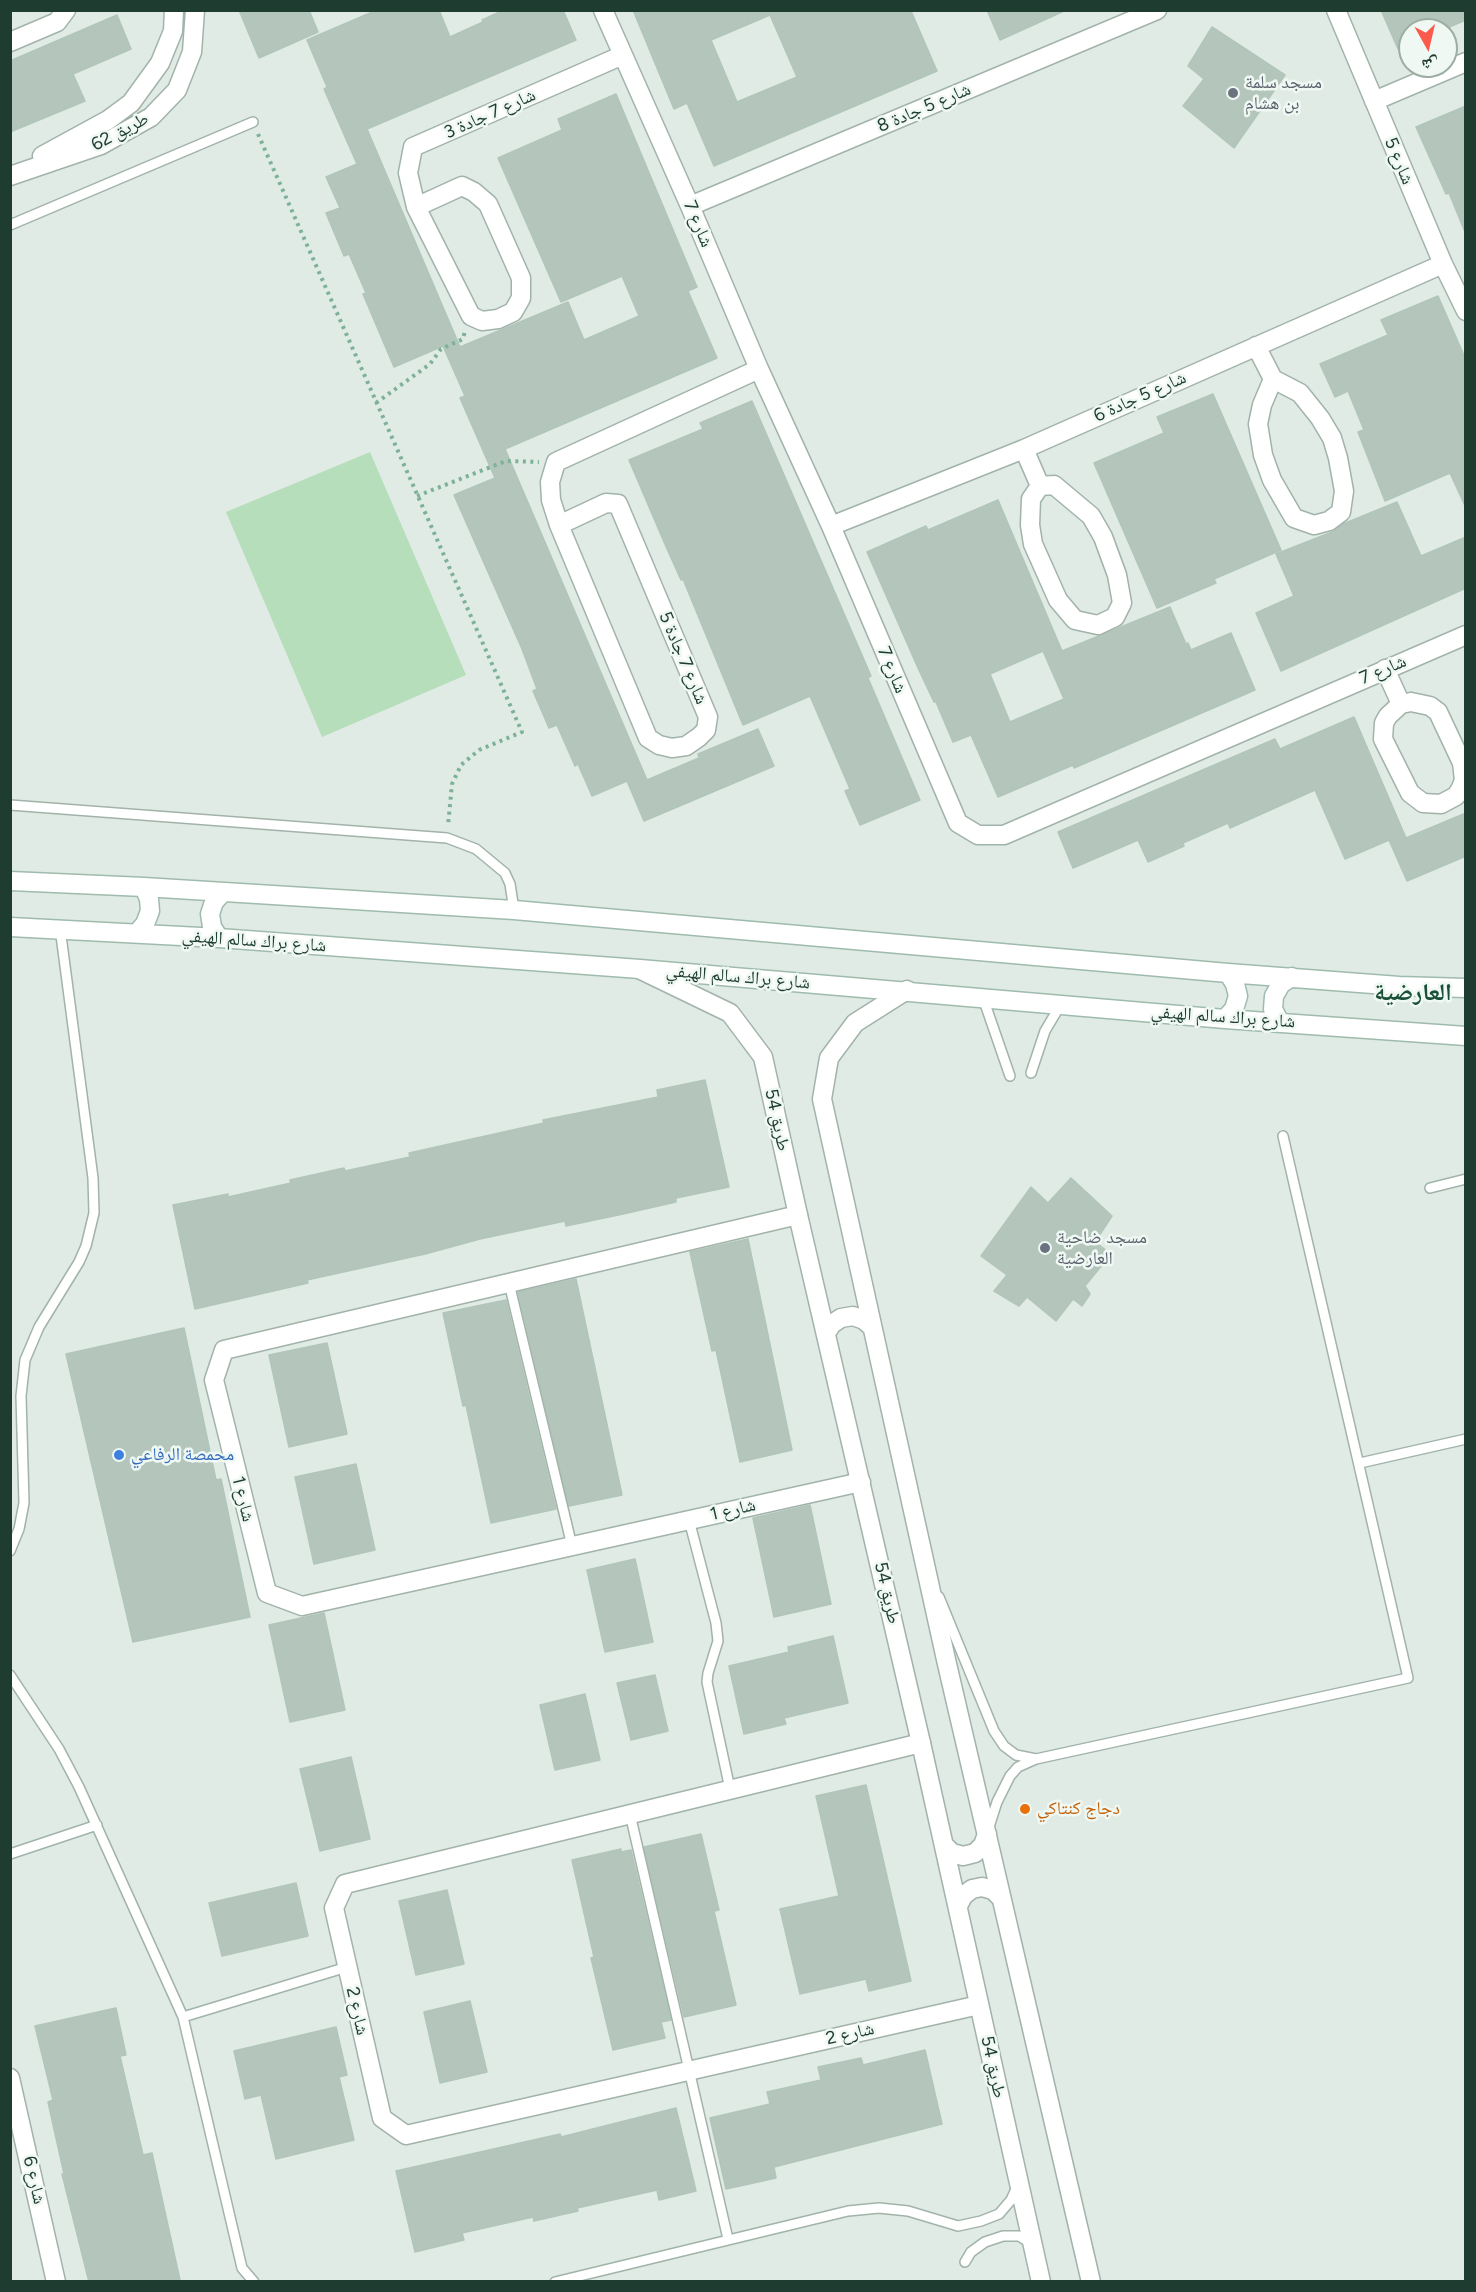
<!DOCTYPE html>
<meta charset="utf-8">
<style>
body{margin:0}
#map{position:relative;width:1476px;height:2292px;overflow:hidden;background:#dfebe4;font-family:Figtree,"Noto Naskh Arabic",sans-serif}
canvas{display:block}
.frame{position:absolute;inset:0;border:12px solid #1f3c30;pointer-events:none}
.north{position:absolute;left:1398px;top:18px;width:60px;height:60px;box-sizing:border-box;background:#eff8f2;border:2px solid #9cada4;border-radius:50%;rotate:172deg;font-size:16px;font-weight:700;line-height:24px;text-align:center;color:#1f3c30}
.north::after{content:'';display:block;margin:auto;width:21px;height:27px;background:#fb5b4d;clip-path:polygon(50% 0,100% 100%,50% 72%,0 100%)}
</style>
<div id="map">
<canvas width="1476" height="2292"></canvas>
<div class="frame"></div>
<div class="north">ش</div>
</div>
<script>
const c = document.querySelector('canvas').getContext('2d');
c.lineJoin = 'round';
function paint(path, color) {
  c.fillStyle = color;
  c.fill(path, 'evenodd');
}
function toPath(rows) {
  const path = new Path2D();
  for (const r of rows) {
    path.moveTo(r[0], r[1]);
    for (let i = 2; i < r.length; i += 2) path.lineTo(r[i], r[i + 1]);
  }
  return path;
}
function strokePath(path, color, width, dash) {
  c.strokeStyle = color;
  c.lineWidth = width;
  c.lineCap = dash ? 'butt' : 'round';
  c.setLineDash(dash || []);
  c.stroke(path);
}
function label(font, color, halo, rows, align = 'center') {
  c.font = font + ' Figtree,"Noto Naskh Arabic",sans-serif';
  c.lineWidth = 5;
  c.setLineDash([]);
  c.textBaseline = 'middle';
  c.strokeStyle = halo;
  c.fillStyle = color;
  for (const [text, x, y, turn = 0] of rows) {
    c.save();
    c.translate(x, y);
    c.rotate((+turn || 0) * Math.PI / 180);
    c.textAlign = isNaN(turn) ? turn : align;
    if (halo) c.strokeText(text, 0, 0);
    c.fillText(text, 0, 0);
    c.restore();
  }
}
const green = toPath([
 [370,452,466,675,322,737,226,512]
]);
const building = toPath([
 [239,10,309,10,318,32,259,58,239,10],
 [377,10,439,10,450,37,483,22,482,20,504,10,563,10,576,40,367,129,460,347,568,302,584,340,639,316,622,276,561,302,498,158,562,130,558,119,616,94,697,287,688,291,717,358,505,449,647,780,699,758,698,754,758,729,774,766,644,821,627,781,592,796,578,764,575,766,557,725,549,728,533,691,537,689,522,649,454,495,495,478,460,398,465,396,443,346,394,367,363,294,366,293,349,254,344,256,326,213,340,208,326,177,357,164,324,89,327,87,307,40,377,10],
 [633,10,911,11,937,71,714,166,687,103,674,109,633,10],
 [770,15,797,77,737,102,711,40,770,15],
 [987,10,1064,10,1064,11,1000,40,987,10],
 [1381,10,1466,10,1466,20,1442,30,1410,30,1410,44,1398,49,1381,10],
 [117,15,131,49,73,74,85,101,10,132,10,61,117,15],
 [1212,27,1285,75,1234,148,1183,106,1204,79,1188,66,1212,27],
 [1466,106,1466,232,1465,232,1449,193,1446,194,1416,127,1466,106],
 [1438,296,1466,360,1466,508,1450,473,1385,501,1358,432,1364,430,1348,391,1335,397,1320,364,1388,335,1381,320,1438,296],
 [1213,394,1281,550,1214,579,1216,583,1157,608,1094,463,1164,433,1157,417,1213,394],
 [752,401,871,676,868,678,920,800,860,825,845,791,850,789,810,696,743,725,683,579,681,580,664,542,629,460,703,429,700,423,752,401],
 [998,500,1062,651,1170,607,1186,644,1188,643,1191,650,1231,633,1255,690,1074,768,1073,765,998,797,971,735,953,742,936,702,934,702,918,668,867,552,926,526,928,530,998,500],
 [1043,651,1064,699,1010,722,990,674,1043,651],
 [1397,502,1421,556,1466,537,1466,588,1281,671,1256,613,1294,596,1276,554,1332,532,1343,524,1397,502],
 [1354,717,1406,838,1466,813,1466,856,1407,881,1389,840,1345,859,1315,790,1230,828,1228,823,1183,843,1184,846,1148,862,1138,840,1073,868,1058,832,1275,739,1280,749,1354,717],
 [705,1080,729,1187,676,1198,676,1202,623,1214,566,1226,565,1221,480,1239,425,1254,307,1280,308,1283,195,1309,173,1205,228,1194,228,1197,291,1183,290,1180,344,1168,345,1171,410,1157,409,1153,544,1123,543,1120,658,1097,657,1090,705,1080],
 [1071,1178,1112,1216,1095,1242,1111,1254,1085,1286,1090,1294,1082,1306,1073,1299,1056,1321,1027,1297,1019,1306,994,1291,1007,1275,981,1256,1031,1187,1048,1203,1071,1178],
 [748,1239,792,1450,740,1462,716,1350,712,1351,690,1252,748,1239],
 [576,1279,622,1495,569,1506,518,1292,576,1279],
 [506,1300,556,1509,491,1523,466,1405,463,1406,443,1313,506,1300],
 [184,1328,216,1480,221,1479,250,1617,133,1642,66,1354,184,1328],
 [327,1343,347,1434,289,1447,269,1355,327,1343],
 [356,1464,375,1550,314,1564,295,1477,356,1464],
 [810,1505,831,1604,774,1617,753,1518,810,1505],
 [635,1559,653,1642,605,1652,587,1570,635,1559],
 [324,1613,345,1710,290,1722,269,1625,324,1613],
 [833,1636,848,1703,784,1718,786,1724,744,1734,729,1666,789,1652,788,1647,833,1636],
 [655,1675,668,1731,631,1740,617,1683,655,1675],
 [585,1694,600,1760,555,1770,540,1705,585,1694],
 [351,1757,370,1839,320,1851,300,1769,351,1757],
 [866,1785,911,1981,869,1991,866,1979,800,1994,780,1909,839,1896,816,1796,866,1785],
 [701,1834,719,1910,714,1911,736,2005,684,2017,644,1847,701,1834],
 [621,1849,621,1852,631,1850,671,2020,661,2022,665,2038,613,2050,591,1958,594,1957,572,1860,621,1849],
 [296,1883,308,1936,222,1956,209,1903,296,1883],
 [447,1890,464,1964,416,1975,399,1901,447,1890],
 [470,2001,487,2072,440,2083,424,2012,470,2001],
 [116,2008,126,2055,120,2056,143,2155,152,2153,180,2280,172,2282,89,2282,62,2174,64,2174,48,2102,53,2100,35,2026,116,2008],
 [336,2027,347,2075,339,2077,354,2140,276,2159,261,2095,245,2099,234,2051,336,2027],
 [925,2050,942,2124,774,2167,776,2178,726,2189,710,2118,770,2104,767,2092,821,2080,818,2067,861,2058,863,2065,925,2050],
 [676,2108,696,2191,659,2200,657,2190,577,2208,578,2211,534,2221,533,2217,462,2233,464,2240,415,2252,396,2171,560,2134,561,2137,676,2108]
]);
const path = toPath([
 [258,134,522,732,479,750,461,765,452,784,448,826],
 [376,403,430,364,441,349,463,339,465,331],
 [417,496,506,461,539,462]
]);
const service = toPath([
 [10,225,253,122],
 [10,805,447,838,476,849,505,873,510,884,514,910],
 [983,998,1010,1076],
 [1031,1073,1045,1031,1061,1004],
 [1430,1188,1466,1179],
 [509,1283,572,1546],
 [1360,1463,1466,1439],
 [689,1520,716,1623,718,1641,708,1673,707,1682,730,1789],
 [10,1551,19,1529,24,1503,21,1396,25,1360,39,1327,79,1262,86,1246,94,1213,93,1178,60,928],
 [939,1597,994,1731,1004,1746,1016,1755,1036,1759],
 [10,1675,59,1749,79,1787,183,2017,242,2268,254,2282],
 [630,1814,728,2239],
 [989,1827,997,1802,1010,1776,1018,1767,1036,1759,1408,1678,1283,1136],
 [10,1854,97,1825],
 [183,2017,347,1967],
 [965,2262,971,2252,985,2242,1003,2236,1019,2236,1032,2244],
 [555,2282,848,2211,879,2208,908,2211,958,2226,981,2221,999,2214,1011,2200,1017,2187]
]);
const minor = toPath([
 [603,10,690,206,759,369,831,526,958,823,978,835,1004,835,1466,635],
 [1336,10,1443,264,1466,311],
 [10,42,57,22,66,10],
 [1374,101,1466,62],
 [42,156,108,120,131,103,160,63,173,31,174,10],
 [10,176,101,145,151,117,177,90,192,52,195,10],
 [690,206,1157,10],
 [416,207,462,186,474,192,488,204,521,278,521,298,513,312,498,319,482,321,471,316,416,207,408,173,413,147,623,55],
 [1256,346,1273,379],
 [1273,379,1300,393,1320,418,1332,438,1338,458,1344,491,1341,512,1329,521,1314,525,1294,518,1272,480,1263,455,1258,424,1262,405,1273,379],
 [1024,449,1040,486],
 [1054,485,1091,516,1103,537,1117,575,1122,603,1115,617,1098,625,1075,620,1058,600,1033,544,1030,525,1031,499,1040,486,1054,485],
 [559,525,606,503,618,504,708,717,706,730,699,737,686,746,672,748,659,745,648,738,559,525,551,500,550,482,556,462,759,369],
 [831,526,1024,449,1443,264],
 [1385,669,1401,704],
 [1411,702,1430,706,1438,712,1462,763,1464,780,1461,788,1456,796,1441,804,1423,803,1410,793,1383,739,1384,723,1388,716,1401,704,1411,702],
 [798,1215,224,1350,214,1380,267,1593,302,1606,861,1482],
 [921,1743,345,1884,334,1908,382,2118,406,2135,979,2005],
 [10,2078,56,2282]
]);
const tertiary = toPath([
 [641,970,730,1013,763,1057,798,1215,921,1743,1041,2282],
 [907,990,855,1023,829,1058,822,1099,947,1664,1091,2282],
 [826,1333,832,1324,841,1318,853,1316,864,1320,872,1327],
 [944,1845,952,1853,963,1856,975,1853,983,1845,987,1834],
 [958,1906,963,1896,972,1889,982,1887,993,1890,1001,1898]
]);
const secondary = toPath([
 [10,881,144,887,514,910,1228,973,1399,986,1466,988],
 [10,927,219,938,640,969,1225,1019,1466,1036],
 [137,933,145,924,150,911,149,899,144,887],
 [219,938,212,927,210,914,214,902,223,892],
 [1225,1019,1234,1009,1238,996,1235,984,1228,973],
 [1279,1021,1273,1009,1274,996,1281,984,1292,977]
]);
const markers = [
 [1233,93,6,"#6b7280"],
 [1045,1248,6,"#6b7280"],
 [119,1455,6,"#3f7fe0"],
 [1025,1809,6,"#e8710a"]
];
const worshipNames = [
 ["مسجد سلمة",1245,83],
 ["بن هشام",1245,104],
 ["مسجد ضاحية",1057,1238],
 ["العارضية",1057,1259]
];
const streetNames = [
 ["شارع 5 جادة 8",924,108,-23],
 ["شارع 7 جادة 3",490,114,-24],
 ["طريق 62",120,132,-28],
 ["شارع 5",1399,161,67],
 ["شارع 7",698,224,67],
 ["شارع 5 جادة 6",1140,397,-24],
 ["شارع 7 جادة 5",683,658,67],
 ["شارع 7",892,670,67],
 ["شارع 7",1383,670,-23],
 ["شارع براك سالم الهيفي",254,941,4],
 ["شارع براك سالم الهيفي",738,977,5],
 ["شارع براك سالم الهيفي",1223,1017,4],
 ["طريق 54",777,1120,78],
 ["شارع 1",243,1499,76],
 ["شارع 1",733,1510,-13],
 ["طريق 54",887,1593,77],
 ["شارع 2",357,2011,77],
 ["شارع 2",850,2034,-13],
 ["طريق 54",993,2067,78],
 ["شارع 6",34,2180,77]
];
const shopNames = [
 ["محمصة الرفاعي",131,1455]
];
const foodNames = [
 ["دجاج كنتاكي",1037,1809]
];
const districtNames = [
 ["العارضية",1413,993]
];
paint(green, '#b6deba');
paint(building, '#b4c6bc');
strokePath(building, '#b1c5ba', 1.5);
strokePath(service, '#a2b3aa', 12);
strokePath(minor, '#a2b3aa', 21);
strokePath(tertiary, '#a2b3aa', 21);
strokePath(secondary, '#9fbbad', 21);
strokePath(path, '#7db198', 4, [3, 4.5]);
strokePath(service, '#fff', 9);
strokePath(minor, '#fff', 18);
strokePath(tertiary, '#fff', 18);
strokePath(secondary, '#fff', 18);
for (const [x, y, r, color] of markers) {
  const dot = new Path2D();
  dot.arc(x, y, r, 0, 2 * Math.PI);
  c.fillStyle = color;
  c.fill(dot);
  strokePath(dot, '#eff8f2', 2);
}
label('18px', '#5b616d', '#eff8f2', worshipNames, 'left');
label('18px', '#1f3c30', '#eff8f2', streetNames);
label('18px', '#366cbe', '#eff8f2', shopNames, 'left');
label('18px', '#c56008', '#eff8f2', foodNames, 'left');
label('bold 24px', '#1a503a', '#eff8f2', districtNames);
</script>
